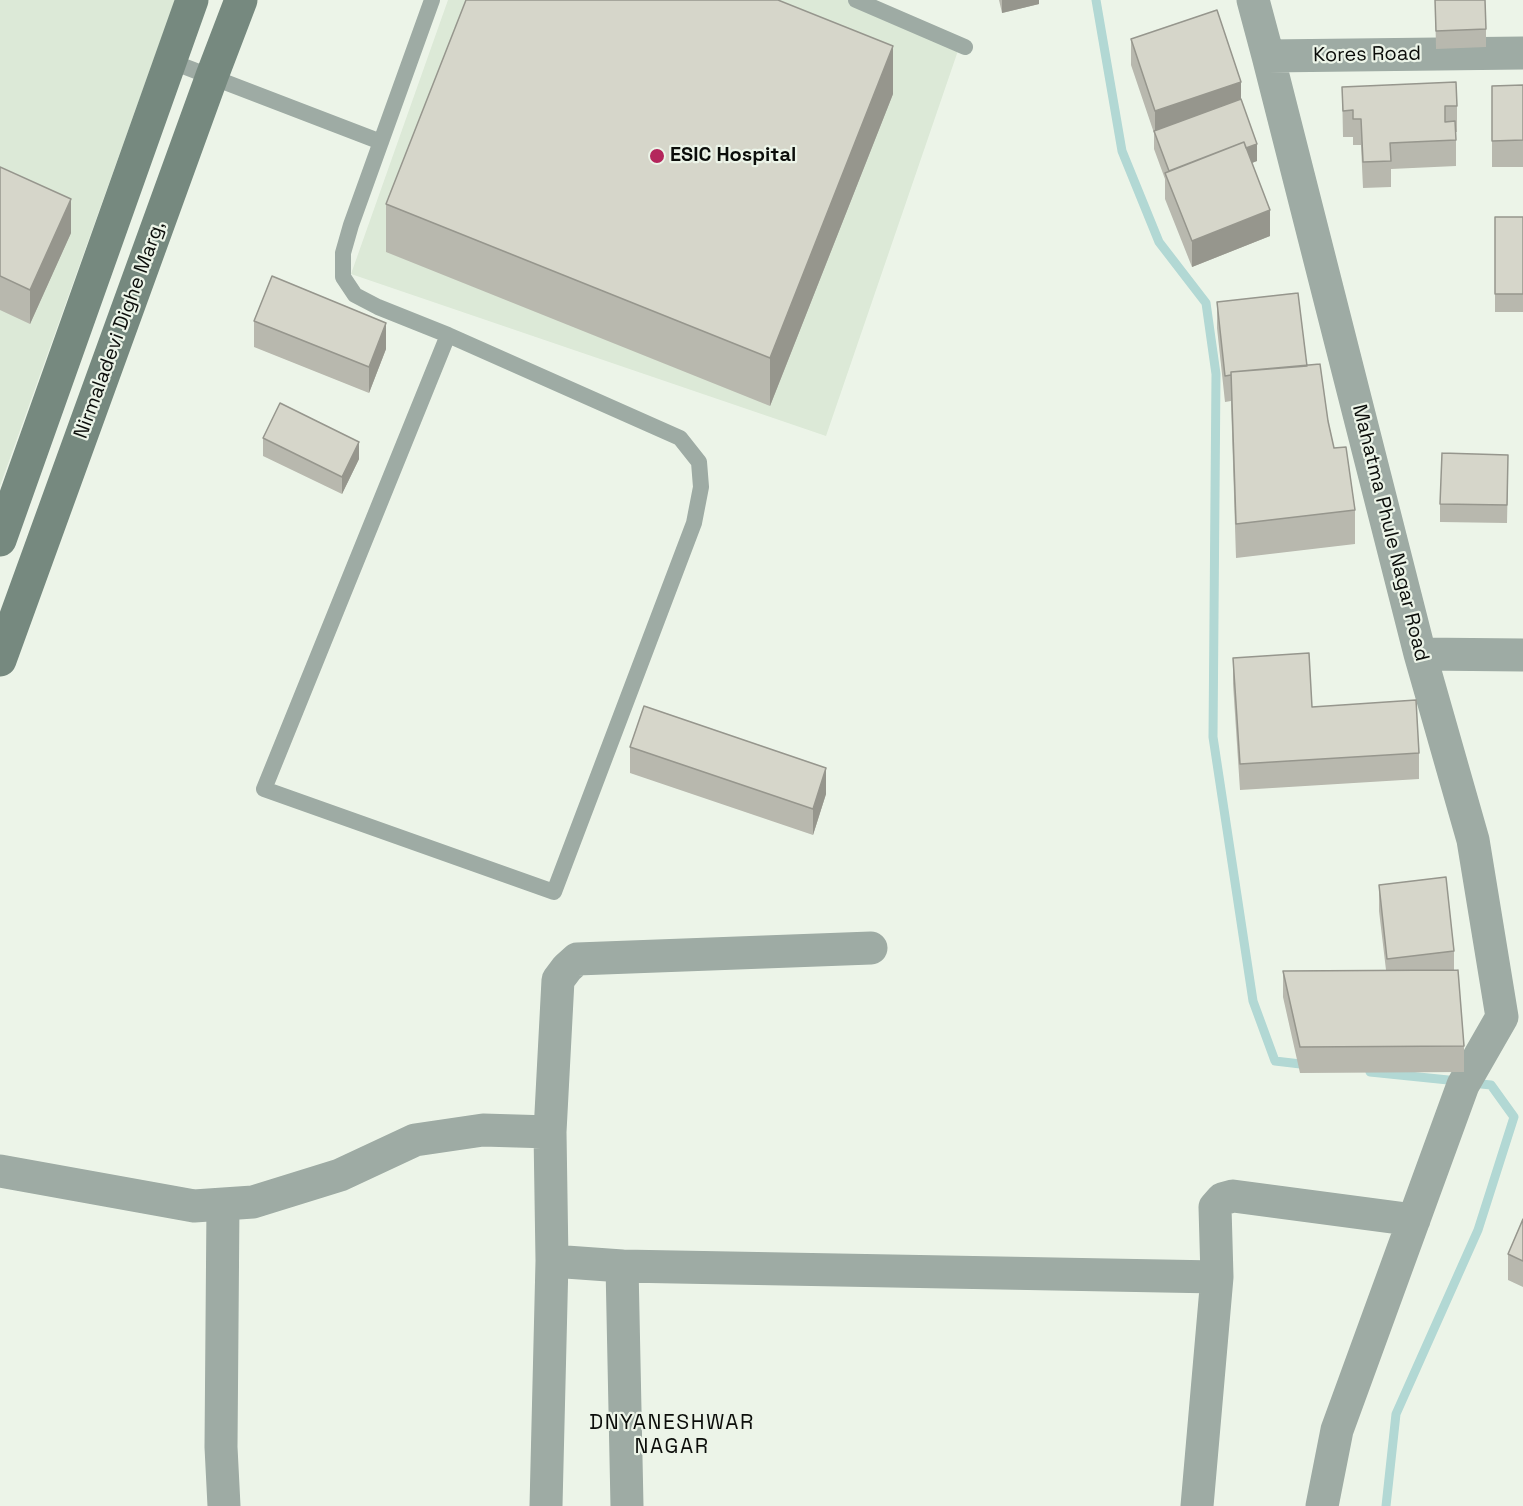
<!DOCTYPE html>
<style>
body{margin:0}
canvas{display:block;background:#ecf4e8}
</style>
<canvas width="1523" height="1506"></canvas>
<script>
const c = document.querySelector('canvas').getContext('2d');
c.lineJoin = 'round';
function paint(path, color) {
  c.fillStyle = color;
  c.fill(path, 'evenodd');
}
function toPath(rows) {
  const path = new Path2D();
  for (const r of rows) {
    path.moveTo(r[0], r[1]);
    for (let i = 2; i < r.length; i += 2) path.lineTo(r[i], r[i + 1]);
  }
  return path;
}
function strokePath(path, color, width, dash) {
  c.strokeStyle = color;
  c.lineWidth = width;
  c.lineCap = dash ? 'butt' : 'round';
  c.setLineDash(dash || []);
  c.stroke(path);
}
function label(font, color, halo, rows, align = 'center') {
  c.font = font + ' "Space Grotesk",sans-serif';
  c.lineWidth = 4.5;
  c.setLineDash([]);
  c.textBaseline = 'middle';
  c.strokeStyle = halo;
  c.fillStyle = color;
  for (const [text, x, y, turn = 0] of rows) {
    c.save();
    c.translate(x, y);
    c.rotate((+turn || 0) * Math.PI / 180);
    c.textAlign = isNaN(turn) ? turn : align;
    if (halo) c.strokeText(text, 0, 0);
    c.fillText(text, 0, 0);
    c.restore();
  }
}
const built = toPath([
 [0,0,175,0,0,486],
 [448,0,857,0,962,39,826,436,351,274]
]);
const stream = toPath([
 [1096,0,1122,151,1159,242,1206,303,1216,374,1213,737,1253,1001,1275,1061,1309,1065],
 [1370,1072,1458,1081],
 [1386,1506,1396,1414,1478,1230,1514,1117,1491,1085,1472,1083]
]);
const service = toPath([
 [432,0,351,225,343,253,343,277,355,295,378,307,448,335,680,438,699,462,701,487,694,523,554,892,264,789,448,335],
 [856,0,965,47],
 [170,61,381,142]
]);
const minor = toPath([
 [1253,0,1268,56,1420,654,1473,840,1502,1017,1463,1085,1337,1430,1322,1506],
 [1268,56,1523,53],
 [1420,654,1523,655],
 [0,1171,194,1206,253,1202,340,1175,415,1140,483,1130,550,1132],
 [223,1204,221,1447,224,1506],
 [552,1261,622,1266],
 [1217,1277,1215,1207,1222,1199,1233,1196,1414,1220],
 [546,1506,552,1261,550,1132,558,980,567,968,577,959,871,948],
 [627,1506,622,1266,1217,1277,1197,1506]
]);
const secondary = toPath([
 [0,540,192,0],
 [0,660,212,76,241,0]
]);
const wall = toPath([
 [999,0,1039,0,1039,4,1002,13],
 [1435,0,1486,29,1486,47,1436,49],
 [1131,39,1241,100,1257,161,1252,163,1270,236,1192,267,1165,199,1165,179,1154,149,1154,133,1131,65],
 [1523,85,1523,167,1492,167,1492,86],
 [1342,87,1457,106,1457,132,1456,132,1456,166,1391,169,1391,187,1363,188,1361,145,1353,145,1353,137,1343,137],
 [893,94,770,406,386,252,386,204],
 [0,167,71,233,30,324,0,310],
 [1495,217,1523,217,1523,312,1495,312],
 [1217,302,1307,366,1328,421,1334,448,1355,510,1355,544,1236,558,1231,401,1225,402,1217,328],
 [254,321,386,349,369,393,254,347],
 [263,438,359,459,342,494,263,456],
 [1508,472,1507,523,1440,522,1440,504],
 [1233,658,1312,707,1419,753,1419,779,1240,790,1233,684],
 [630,747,826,794,813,835,630,773],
 [1379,885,1454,951,1454,970,1464,1046,1464,1072,1300,1073,1283,997,1283,971,1386,970,1379,911],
 [1523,1219,1523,1287,1508,1280,1508,1254]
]);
const shadedWall = toPath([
 [1002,0,1039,0,1039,4,1002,13],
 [893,46,893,94,770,406,770,358],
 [1241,82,1241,108,1155,135,1155,111],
 [1257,144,1257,161,1173,192,1170,175],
 [71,199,71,233,30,324,30,290],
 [1270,210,1270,236,1192,267,1192,241],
 [386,323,386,349,369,393,369,367],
 [359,442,359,459,342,494,342,477],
 [826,768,826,794,813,835,813,809]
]);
const building = toPath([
 [466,0,778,0,893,46,770,358,386,204,466,0],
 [1435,0,1485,0,1486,29,1436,31,1435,0],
 [1217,10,1241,82,1155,111,1131,39,1217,10],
 [1456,82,1457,106,1445,106,1445,122,1455,121,1456,140,1390,143,1391,161,1363,162,1361,119,1353,119,1353,110,1343,111,1342,87,1456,82],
 [1523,85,1523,140,1492,141,1492,86,1523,85],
 [1241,99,1257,144,1246,148,1244,142,1169,171,1154,131,1241,99],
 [1244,142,1270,210,1192,241,1165,173,1244,142],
 [0,167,71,199,30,290,0,276,0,167],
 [1495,217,1523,217,1523,294,1495,294,1495,217],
 [272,276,386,323,369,367,254,321,272,276],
 [1298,293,1307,366,1231,372,1231,375,1225,376,1217,302,1298,293],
 [1320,364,1328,421,1334,448,1346,447,1355,510,1236,524,1231,372,1320,364],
 [280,403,359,442,342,477,263,438,280,403],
 [1442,453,1508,455,1507,505,1440,504,1442,453],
 [1309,653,1312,707,1416,700,1419,753,1240,764,1233,658,1309,653],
 [644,706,826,768,813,809,630,747,644,706],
 [1446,877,1454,951,1387,959,1379,885,1446,877],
 [1458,970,1464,1046,1300,1047,1283,971,1458,970],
 [1523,1219,1523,1261,1508,1254,1523,1219]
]);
const markers = [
 [657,156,8,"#b4265c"]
];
const streetNames = [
 ["Kores Road",1367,55,-1],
 ["Nirmaladevi Dighe Marg,",120,330,-70],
 ["Mahatma Phule Nagar Road",1390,533,76]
];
const poiNames = [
 ["ESIC Hospital",670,156]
];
const neighbourhoodNames = [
 ["DNYANESHWAR",672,1423],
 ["NAGAR",672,1447]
];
paint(built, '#dce9d7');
strokePath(stream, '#b2d8d4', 9);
strokePath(service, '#9eaba4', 16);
strokePath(minor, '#9eaba4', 33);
strokePath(secondary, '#76897f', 33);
paint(wall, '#b8b8ae');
paint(shadedWall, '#96968d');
paint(building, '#d6d6ca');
strokePath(building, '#96968d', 1.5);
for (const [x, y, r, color] of markers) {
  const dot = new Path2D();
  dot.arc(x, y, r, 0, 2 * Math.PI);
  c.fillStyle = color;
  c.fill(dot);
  strokePath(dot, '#ecf4e8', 2);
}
label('20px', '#0b0d0a', '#ecf4e8', streetNames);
label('bold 20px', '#0b0d0a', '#ecf4e8', poiNames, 'left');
c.letterSpacing = '1.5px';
label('21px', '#0b0d0a', '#ecf4e8', neighbourhoodNames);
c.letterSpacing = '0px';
</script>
